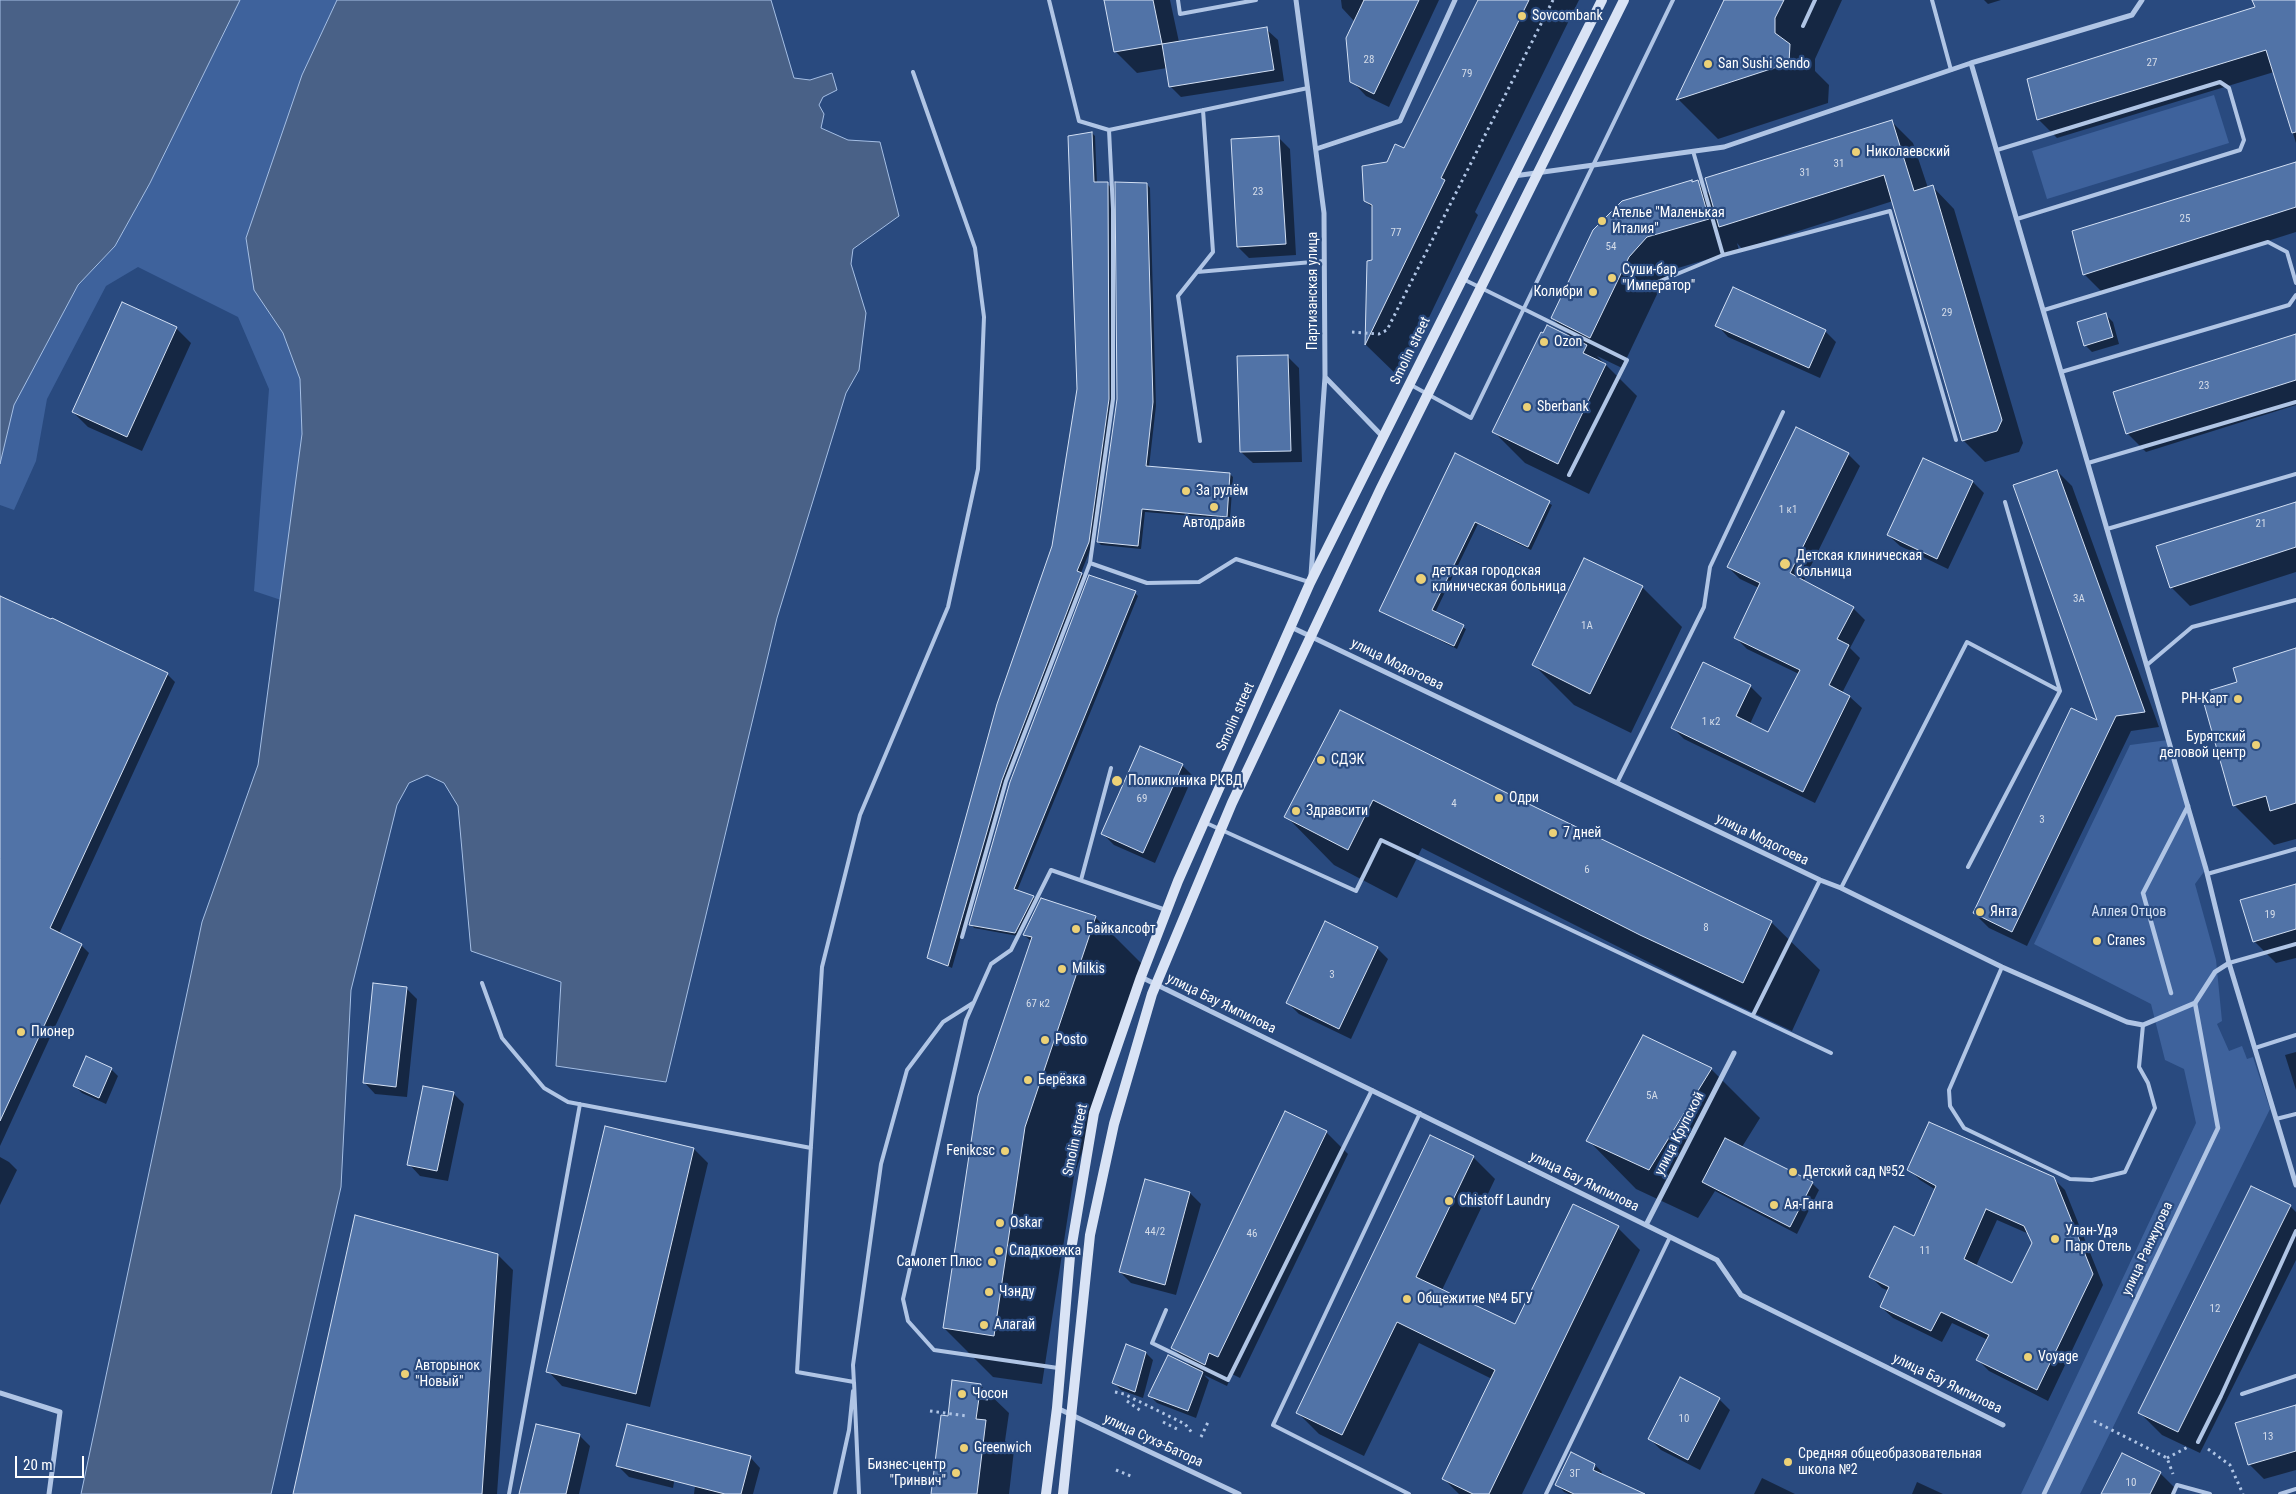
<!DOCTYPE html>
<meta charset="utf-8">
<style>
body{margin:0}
#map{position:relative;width:2296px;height:1494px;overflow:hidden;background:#294a7f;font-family:"Roboto Condensed",sans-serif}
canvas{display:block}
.scale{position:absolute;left:15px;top:1456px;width:69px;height:22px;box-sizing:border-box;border:2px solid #fff;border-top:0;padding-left:6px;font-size:15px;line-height:18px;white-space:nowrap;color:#fff;-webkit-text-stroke:4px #294a7f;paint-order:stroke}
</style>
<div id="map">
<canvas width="2296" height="1494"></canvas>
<div class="scale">20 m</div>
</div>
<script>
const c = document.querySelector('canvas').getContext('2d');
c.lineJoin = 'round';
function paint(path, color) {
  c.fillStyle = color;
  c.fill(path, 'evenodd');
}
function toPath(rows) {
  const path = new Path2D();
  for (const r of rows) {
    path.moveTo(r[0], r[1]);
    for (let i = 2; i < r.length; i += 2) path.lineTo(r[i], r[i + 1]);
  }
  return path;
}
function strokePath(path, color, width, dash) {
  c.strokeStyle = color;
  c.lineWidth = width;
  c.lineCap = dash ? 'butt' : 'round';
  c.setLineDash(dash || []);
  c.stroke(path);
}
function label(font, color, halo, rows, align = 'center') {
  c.font = font + ' "Roboto Condensed",sans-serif';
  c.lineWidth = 4.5;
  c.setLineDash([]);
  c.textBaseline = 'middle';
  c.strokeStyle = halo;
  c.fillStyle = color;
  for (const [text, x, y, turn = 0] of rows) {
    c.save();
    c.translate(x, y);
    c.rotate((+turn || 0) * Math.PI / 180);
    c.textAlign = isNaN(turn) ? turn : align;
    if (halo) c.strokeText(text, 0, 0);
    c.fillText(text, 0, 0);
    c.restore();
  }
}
const green = toPath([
 [240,0,337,0,302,76,246,238,254,290,283,333,300,379,302,434,281,600,254,591,269,389,238,317,138,267,106,286,47,399,36,461,14,510,0,505,0,464,13,405,78,285,115,246,150,183],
 [2214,95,2229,143,2047,199,2032,151],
 [2168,740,2206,869,2195,884,2216,960,2222,1021,2217,1024,2229,1051,2242,1046,2247,1059,2253,1057,2270,1109,2080,1494,2021,1494,2196,1123,2184,1069,2165,1060,2151,1004,2034,944,2130,745]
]);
const water = toPath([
 [0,0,240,0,150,183,115,246,78,285,14,405,0,464,0,0],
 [337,0,771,0,794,78,810,80,832,73,837,90,823,97,819,105,824,114,821,128,848,140,880,142,899,216,853,249,851,264,866,313,859,370,846,393,777,618,666,1082,556,1066,561,982,471,951,458,806,444,783,427,775,409,783,397,805,351,990,341,1187,271,1494,81,1494,202,922,258,765,302,434,300,379,283,333,254,290,246,238,302,75,337,0]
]);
const shadow = toPath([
 [1105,0,1170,0,1179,42,1266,29,1278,40,1284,81,1181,97,1170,86,1167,68,1137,73,1115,51],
 [1341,0,1439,0,1389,107,1366,96,1352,81,1355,22,1342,8],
 [1478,0,1579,0,1475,212,1478,215,1400,378,1366,345,1368,262,1373,262,1374,209,1365,201,1388,163,1405,150],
 [1725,0,1842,0,1815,59,1815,71,1829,85,1828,103,1718,139,1678,99],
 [1984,0,2001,0,1988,4],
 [2254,0,2296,0,2296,143,2274,72,2057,138,2038,119,2256,8],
 [1891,121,1913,143,1928,188,1932,186,1954,209,2023,443,2019,452,1985,462,1963,440,1893,201,1742,249,1737,243,1739,250,1678,268,1660,288,1622,368,1597,356,1637,396,1589,494,1525,463,1494,432,1572,338,1552,318,1693,183,1697,182,1711,196],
 [1092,133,1095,136,1097,183,1107,184,1111,187,1112,403,1092,545,1081,573,1085,577,1005,784,952,968,929,957,1053,546,1078,389],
 [1279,138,1290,149,1296,255,1249,258,1238,247],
 [2296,164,2296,232,2103,293,2084,274],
 [1147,184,1150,188,1156,406,1149,467,1230,474,1233,477,1230,519,1145,512,1141,549,1101,545,1098,542],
 [122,304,176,328,191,343,142,451,88,427,73,412],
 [2106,315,2113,322,2119,344,2092,352,2085,345],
 [1717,325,1825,331,1836,342,1820,378,1728,337],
 [2296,335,2296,405,2146,452,2127,433],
 [1288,357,1299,368,1302,462,1253,463,1241,452],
 [1456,454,1552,505,1531,550,1478,524,1435,613,1466,629,1457,649,1381,611],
 [1848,454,1860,466,1803,582,1853,608,1865,620,1850,648,1860,658,1842,693,1850,697,1862,708,1815,803,1684,739,1673,728,1704,663,1750,686,1762,698,1750,724,1769,733,1799,674,1747,649,1735,637,1759,588,1740,579,1728,567],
 [2057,471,2072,486,2159,727,2131,731,2027,946,1989,928,1974,913,2100,723],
 [1973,482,1984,493,1948,569,1900,546,1888,535],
 [2296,503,2296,572,2190,606,2171,587],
 [1642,587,1682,627,1631,733,1574,705,1534,665],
 [1135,593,1138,596,1017,891,1033,897,1036,900,1018,936,974,928,971,924],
 [0,597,167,674,175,682,59,934,81,945,89,953,0,1146],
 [2296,650,2296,839,2274,845,2234,805,2238,683],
 [1340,712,1535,808,1771,922,1820,970,1792,1031,1690,983,1422,848,1397,898,1334,865,1286,816],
 [1182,765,1193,776,1155,863,1114,845,1103,834],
 [2296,885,2296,958,2276,963,2254,941],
 [1042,900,1096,918,1144,966,1074,1176,1042,1384,993,1377,944,1328,1032,942,1024,935],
 [1377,948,1388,959,1351,1039,1299,1014,1288,1003],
 [406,988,417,999,407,1097,375,1094,364,1082],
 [2296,1052,2296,1090,2285,1055],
 [111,1069,118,1076,106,1104,82,1093,75,1086],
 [1711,1069,1760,1118,1742,1147,1812,1183,1819,1190,1797,1234,1715,1191,1698,1218,1636,1189,1588,1140],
 [453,1093,464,1104,448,1181,420,1176,409,1164],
 [606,1128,694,1149,708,1163,650,1407,562,1386,548,1371],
 [1326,1132,1348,1154,1240,1378,1232,1374,1227,1386,1204,1375,1209,1380,1196,1418,1157,1403,1150,1396,1193,1368,1173,1348],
 [0,1157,9,1162,17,1170,0,1205],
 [1473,1157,1495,1179,1442,1290,1516,1326,1618,1228,1640,1250,1522,1494,1459,1494,1444,1479,1492,1379,1419,1343,1364,1456,1319,1434,1297,1412],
 [1909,1169,2053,1178,2065,1190,2103,1285,2048,1401,1989,1371,1978,1360,1988,1340,1952,1323,1942,1342,1893,1318,1881,1307,1889,1291,1882,1288,1871,1277,1915,1237,1936,1190,1920,1180],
 [1997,1220,2029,1234,2033,1243,2013,1284,1976,1266],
 [1190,1193,1201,1204,1176,1295,1131,1283,1120,1272],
 [2290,1206,2296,1212,2296,1260,2200,1453,2162,1435,2140,1413],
 [498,1255,513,1270,497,1494,295,1494],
 [1146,1353,1153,1360,1143,1398,1121,1390,1113,1382],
 [980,1385,1009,1413,1005,1441,1014,1450,1009,1494,932,1494,949,1417],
 [1719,1399,1730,1410,1700,1470,1661,1450,1650,1439],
 [2296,1407,2296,1470,2264,1479,2249,1464],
 [579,1435,590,1446,579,1494,521,1494],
 [700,1444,750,1457,760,1468,753,1494,694,1494],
 [680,1448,673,1488,629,1477,618,1466],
 [1572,1454,1596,1466,1593,1466,1591,1476,1596,1466,1602,1472,1601,1475,1642,1494,1569,1494,1564,1492,1557,1484],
 [2160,1473,2175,1488,2172,1494,2103,1494],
 [1762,1478,1795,1494,1754,1494],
 [1917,1482,1943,1494,1912,1494]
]);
const building = toPath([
 [1104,0,1153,0,1162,44,1114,52,1104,0],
 [1364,0,1419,0,1374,94,1350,82,1346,38,1364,0],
 [1478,0,1529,0,1441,178,1445,180,1365,345,1367,261,1372,260,1372,205,1364,201,1362,166,1387,162,1395,144,1404,148,1478,0],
 [1724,0,1784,0,1775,18,1775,33,1790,44,1789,63,1676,100,1724,0],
 [2252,0,2296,0,2296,132,2292,133,2266,50,2037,120,2027,79,2255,7,2252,0],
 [1267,27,1274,70,1169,87,1162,44,1267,27],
 [1892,120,1914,191,1933,185,2002,420,1997,431,1962,441,1884,175,1719,227,1705,178,1892,120],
 [1092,132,1094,182,1108,182,1109,399,1089,542,1077,571,1082,573,1002,780,948,966,927,958,997,704,1052,546,1077,389,1068,136,1092,132],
 [1279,136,1286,244,1237,247,1231,139,1279,136],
 [2296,162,2296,207,2083,275,2072,231,2296,162],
 [1692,180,1692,182,1698,180,1709,219,1647,237,1629,257,1590,338,1551,318,1593,230,1622,201,1692,180],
 [1115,182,1147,183,1153,402,1146,466,1230,473,1227,517,1142,509,1138,546,1097,542,1117,399,1115,182],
 [1733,287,1826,330,1809,368,1715,326,1733,287],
 [122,302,177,327,127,437,72,412,122,302],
 [2106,313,2113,337,2084,346,2077,322,2106,313],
 [1547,325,1587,345,1583,353,1606,364,1558,464,1492,432,1541,332,1543,333,1547,325],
 [2296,334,2296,380,2126,434,2113,392,2296,334],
 [1288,355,1291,451,1240,452,1237,356,1288,355],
 [1796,427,1849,453,1790,573,1854,607,1837,639,1849,645,1829,685,1850,696,1803,792,1671,728,1703,662,1751,685,1736,716,1768,732,1800,670,1734,638,1760,583,1727,567,1796,427],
 [1455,453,1550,501,1528,547,1475,522,1432,610,1464,625,1454,646,1379,611,1455,453],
 [1923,458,1973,481,1937,559,1887,535,1923,458],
 [2057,470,2145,712,2116,716,2012,932,1973,913,2071,708,2097,720,2013,485,2057,470],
 [2296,502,2296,547,2170,588,2156,546,2296,502],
 [1584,558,1643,586,1590,694,1532,665,1584,558],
 [1089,575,1136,591,1014,889,1034,896,1015,933,969,925,1010,782,1089,575],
 [0,596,51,619,52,618,168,673,50,928,82,944,0,1121,0,596],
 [2296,648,2296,803,2270,811,2266,796,2233,806,2201,693,2237,682,2233,668,2296,648],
 [1340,710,1535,807,1772,921,1743,983,1640,935,1373,800,1348,850,1284,817,1340,710],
 [1140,746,1183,764,1143,853,1101,834,1140,746],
 [2296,884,2296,929,2253,942,2240,900,2296,884],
 [1041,898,1096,916,1025,1127,994,1336,943,1328,978,1096,1032,937,1023,935,1041,898],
 [1325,921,1378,947,1339,1029,1286,1003,1325,921],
 [373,983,407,987,396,1087,363,1083,373,983],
 [1643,1035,1712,1068,1649,1170,1586,1141,1643,1035],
 [86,1056,112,1068,99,1098,73,1086,86,1056],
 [423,1086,454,1092,437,1171,407,1165,423,1086],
 [1285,1111,1327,1131,1218,1357,1209,1353,1205,1365,1171,1348,1285,1111],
 [1929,1122,2054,1177,2093,1274,2037,1390,1976,1360,1989,1335,1941,1312,1931,1331,1880,1307,1889,1287,1869,1277,1894,1226,1914,1236,1936,1186,1907,1170,1929,1122],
 [1986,1209,2024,1226,2032,1243,2012,1283,1964,1259,1986,1209],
 [605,1126,694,1148,636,1394,546,1372,605,1126],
 [1430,1135,1474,1156,1416,1277,1515,1324,1573,1204,1619,1226,1489,1494,1473,1494,1442,1479,1495,1370,1397,1322,1342,1435,1296,1413,1430,1135],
 [1725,1138,1813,1182,1790,1227,1702,1182,1725,1138],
 [1145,1179,1190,1192,1165,1285,1119,1272,1145,1179],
 [2251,1186,2291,1205,2178,1432,2138,1413,2251,1186],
 [355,1215,498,1254,482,1494,293,1494,355,1215],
 [1126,1344,1146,1352,1135,1392,1112,1383,1126,1344],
 [1168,1355,1203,1372,1188,1411,1148,1396,1168,1355],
 [1680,1377,1720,1398,1688,1460,1648,1439,1680,1377],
 [952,1380,981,1384,976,1419,986,1420,977,1494,931,1494,941,1415,948,1416,952,1380],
 [2296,1405,2296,1451,2248,1465,2235,1423,2296,1405],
 [536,1424,580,1434,566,1494,519,1494,536,1424],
 [627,1424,751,1456,741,1494,725,1494,616,1466,627,1424],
 [1571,1452,1595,1464,1593,1470,1645,1494,1574,1494,1555,1485,1571,1452],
 [2122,1453,2161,1472,2150,1494,2101,1494,2122,1453]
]);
const path = toPath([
 [1352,332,1379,334,1387,330,1553,0],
 [1115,1392,1124,1394,1185,1424,1193,1434],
 [979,1398,989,1399],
 [1127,1401,1141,1411],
 [930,1411,967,1416],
 [2094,1421,2167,1458,2173,1474],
 [1163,1422,1177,1429],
 [1201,1437,1209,1420],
 [2208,1449,2230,1465,2243,1494],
 [2167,1458,2188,1447],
 [1116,1470,1133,1477]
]);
const service = toPath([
 [1049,0,1079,121,1109,130],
 [1178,0,1180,14,1256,0],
 [1932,0,1951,70],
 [1803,26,1815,0],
 [1997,150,2220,82,2229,88,2244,140,2240,150,2017,219],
 [1693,151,1723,255],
 [1197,272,1324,261],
 [1463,279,1627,360,1569,475],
 [1648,286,1723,255,1890,211,1956,440],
 [2044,310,2268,242,2287,252,2296,283],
 [2061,372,2289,305,2296,295],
 [1411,385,1471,418,1673,0],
 [1200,441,1178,296,1213,252,1203,110],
 [2088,463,2296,402],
 [2107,529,2296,474],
 [1090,563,1147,583,1199,582,1236,559,1309,582],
 [2147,665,2192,627,2296,600],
 [1617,783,1704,607,1710,567,1783,412],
 [1204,822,1356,891,1381,840,1831,1053],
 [1968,867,2060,691,2005,502],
 [2207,874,2296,849],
 [1081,880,1111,768],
 [1841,888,1967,642,2060,691],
 [962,937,1006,781,1090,563,1113,399,1113,209,1109,130,1308,88],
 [2229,963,2296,944],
 [2002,967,1949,1090,1950,1106,1964,1128,2070,1179,2092,1180,2125,1172,2155,1108,2148,1083,2139,1067,2143,1025],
 [482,983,502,1038,544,1088,568,1102,811,1148],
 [1753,1015,1820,880],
 [2255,1048,2296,1035],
 [2276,1119,2296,1114],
 [1166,1310,1152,1343,1228,1380,1372,1090],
 [1058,1368,934,1350,908,1321,903,1299,966,1020,991,964,1011,950,1051,870,1166,910],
 [854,1384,853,1365,881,1164,907,1070,943,1022,973,1003],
 [2242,1394,2296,1376],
 [2198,1442,2221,1396,2296,1231],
 [509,1494,580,1104],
 [835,1494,849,1430,853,1391],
 [859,1494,854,1382,797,1372,822,967,860,815,948,607,978,469,984,317,975,248,913,72],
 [1409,1494,1273,1425,1420,1113],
 [1546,1494,1670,1237],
 [2173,1494,2177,1485,2210,1494],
 [2280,1494,2296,1489]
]);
const pedestrian = toPath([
 [2171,993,2143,893,2188,806],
 [2044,1494,2218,1128,2195,1003]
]);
const minor = toPath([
 [1296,0,1324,213,1325,377,1311,575],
 [1971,63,2206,869,2229,963],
 [1316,149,1400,121,1455,0],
 [1514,176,1724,147,1971,63,2132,15,2142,0],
 [1325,377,1384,438],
 [1291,627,1820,880,1841,888,2002,967,2127,1022,2143,1025,2195,1003,2215,972,2229,963,2296,1185],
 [1141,977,1717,1260,1741,1295,2003,1425],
 [1646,1225,1734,1053],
 [0,1393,60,1412,49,1494],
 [1057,1408,1239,1494]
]);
const secondary = toPath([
 [1046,1494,1057,1408,1070,1256,1094,1113,1141,977,1178,881,1310,583,1602,0],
 [1063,1494,1090,1235,1114,1124,1152,994,1232,803,1381,488,1624,0]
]);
const markers = [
 [1522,16,5,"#ecd177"],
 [1708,64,5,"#ecd177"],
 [1856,152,5,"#ecd177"],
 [1602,221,5,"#ecd177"],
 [1612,278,5,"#ecd177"],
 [1593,292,5,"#ecd177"],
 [1544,342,5,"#ecd177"],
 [1527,407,5,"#ecd177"],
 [1186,491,5,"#ecd177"],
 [1214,507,5,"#ecd177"],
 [1785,564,6,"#ecd177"],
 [1421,579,6,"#ecd177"],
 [2238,699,5,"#ecd177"],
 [2256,745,5,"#ecd177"],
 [1321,760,5,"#ecd177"],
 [1117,781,6,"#ecd177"],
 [1499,798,5,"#ecd177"],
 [1296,811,5,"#ecd177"],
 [1553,833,5,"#ecd177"],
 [1980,912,5,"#ecd177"],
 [1076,929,5,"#ecd177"],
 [2097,941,5,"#ecd177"],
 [1062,969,5,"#ecd177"],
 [21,1032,5,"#ecd177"],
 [1045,1040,5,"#ecd177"],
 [1028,1080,5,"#ecd177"],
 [1005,1151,5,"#ecd177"],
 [1793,1172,5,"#ecd177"],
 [1449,1201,5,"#ecd177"],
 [1774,1205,5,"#ecd177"],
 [1000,1223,5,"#ecd177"],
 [2055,1239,5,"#ecd177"],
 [999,1251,5,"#ecd177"],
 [992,1262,5,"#ecd177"],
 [989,1292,5,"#ecd177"],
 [1407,1299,5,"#ecd177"],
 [984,1325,5,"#ecd177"],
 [2028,1357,5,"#ecd177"],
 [405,1374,5,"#ecd177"],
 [962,1394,5,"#ecd177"],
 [964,1448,5,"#ecd177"],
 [1788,1462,5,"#ecd177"],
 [956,1473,5,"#ecd177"]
];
const numberNames = [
 ["28",1369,60],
 ["27",2152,63],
 ["79",1467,74],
 ["31",1839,164],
 ["31",1805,173],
 ["23",1258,192],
 ["25",2185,219],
 ["77",1396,233],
 ["54",1611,247],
 ["29",1947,313],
 ["23",2204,386],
 ["1 к1",1788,510],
 ["21",2261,524],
 ["3А",2079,599],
 ["1А",1587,626],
 ["1 к2",1711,722],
 ["69",1142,799],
 ["4",1454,804],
 ["3",2042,820],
 ["6",1587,870],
 ["19",2270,915],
 ["8",1706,928],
 ["3",1332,975],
 ["67 к2",1038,1004],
 ["5А",1652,1096],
 ["44/2",1155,1232],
 ["46",1252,1234],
 ["11",1925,1251],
 ["12",2215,1309],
 ["10",1684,1419],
 ["13",2268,1437],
 ["3Г",1575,1474],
 ["10",2131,1483]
];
const poiNames = [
 ["Sovcombank",1532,16],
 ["San Sushi Sendo",1718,64],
 ["Николаевский",1866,152],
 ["Ателье \"Маленькая",1612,213],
 ["Италия\"",1612,229],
 ["Суши-бар",1622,270],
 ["\"Император\"",1622,286],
 ["Колибри",1583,292,"right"],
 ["Ozon",1554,342],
 ["Sberbank",1537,407],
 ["За рулём",1196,491],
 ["Автодрайв",1214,523,"center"],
 ["Детская клиническая",1796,556],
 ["больница",1796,572],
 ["детская городская",1432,571],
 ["клиническая больница",1432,587],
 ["РН-Карт",2228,699,"right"],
 ["Бурятский",2246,737,"right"],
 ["деловой центр",2246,753,"right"],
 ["СДЭК",1331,760],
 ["Поликлиника РКВД",1128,781],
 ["Одри",1509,798],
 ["Здравсити",1306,811],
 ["7 дней",1563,833],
 ["Янта",1990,912],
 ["Байкалсофт",1086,929],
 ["Cranes",2107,941],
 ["Milkis",1072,969],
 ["Пионер",31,1032],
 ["Posto",1055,1040],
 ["Берёзка",1038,1080],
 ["Fenikcsc",995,1151,"right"],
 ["Детский сад №52",1803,1172],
 ["Chistoff Laundry",1459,1201],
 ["Ая-Ганга",1784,1205],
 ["Oskar",1010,1223],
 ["Улан-Удэ",2065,1231],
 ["Парк Отель",2065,1247],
 ["Сладкоежка",1009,1251],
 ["Самолет Плюс",982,1262,"right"],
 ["Чэнду",999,1292],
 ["Общежитие №4 БГУ",1417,1299],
 ["Алагай",994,1325],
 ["Voyage",2038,1357],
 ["Авторынок",415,1366],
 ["\"Новый\"",415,1382],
 ["Чосон",972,1394],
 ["Greenwich",974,1448],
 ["Средняя общеобразовательная",1798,1454],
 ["школа №2",1798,1470],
 ["Бизнес-центр",946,1465,"right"],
 ["\"Гринвич\"",946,1481,"right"]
];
const streetNames = [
 ["Партизанская улица",1313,291,-90],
 ["Smolin street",1411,351,-64],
 ["улица Модогоева",1397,665,26],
 ["Smolin street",1236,717,-66],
 ["улица Модогоева",1762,840,26],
 ["улица Бау Ямпилова",1221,1004,26],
 ["улица Крупской",1680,1134,-63],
 ["Smolin street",1076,1140,-78],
 ["улица Бау Ямпилова",1584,1182,26],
 ["улица Ранжурова",2148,1249,-65],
 ["улица Бау Ямпилова",1947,1384,26],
 ["улица Сухэ-Батора",1153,1441,25]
];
const parkNames = [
 ["Аллея Отцов",2129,912]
];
paint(green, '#3e629c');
paint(water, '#496187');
strokePath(water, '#a5bfe5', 1);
paint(shadow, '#0007');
paint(building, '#5173a7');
strokePath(building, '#d3e0f4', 1);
strokePath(path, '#b0c5e5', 3, [2.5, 4]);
strokePath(service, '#b0c5e5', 4);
strokePath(pedestrian, '#b0c5e5', 4.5);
strokePath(minor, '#b0c5e5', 5);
strokePath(secondary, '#d9e3f5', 10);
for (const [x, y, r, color] of markers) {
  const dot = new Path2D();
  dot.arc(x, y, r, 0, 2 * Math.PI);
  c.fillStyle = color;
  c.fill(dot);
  strokePath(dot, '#294a7f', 2);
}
label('11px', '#d4dce9', null, numberNames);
label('14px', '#fff', '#294a7f', poiNames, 'left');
label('14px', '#fff', '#294a7f', streetNames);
label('14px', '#d3e0f4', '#294a7f', parkNames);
</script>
